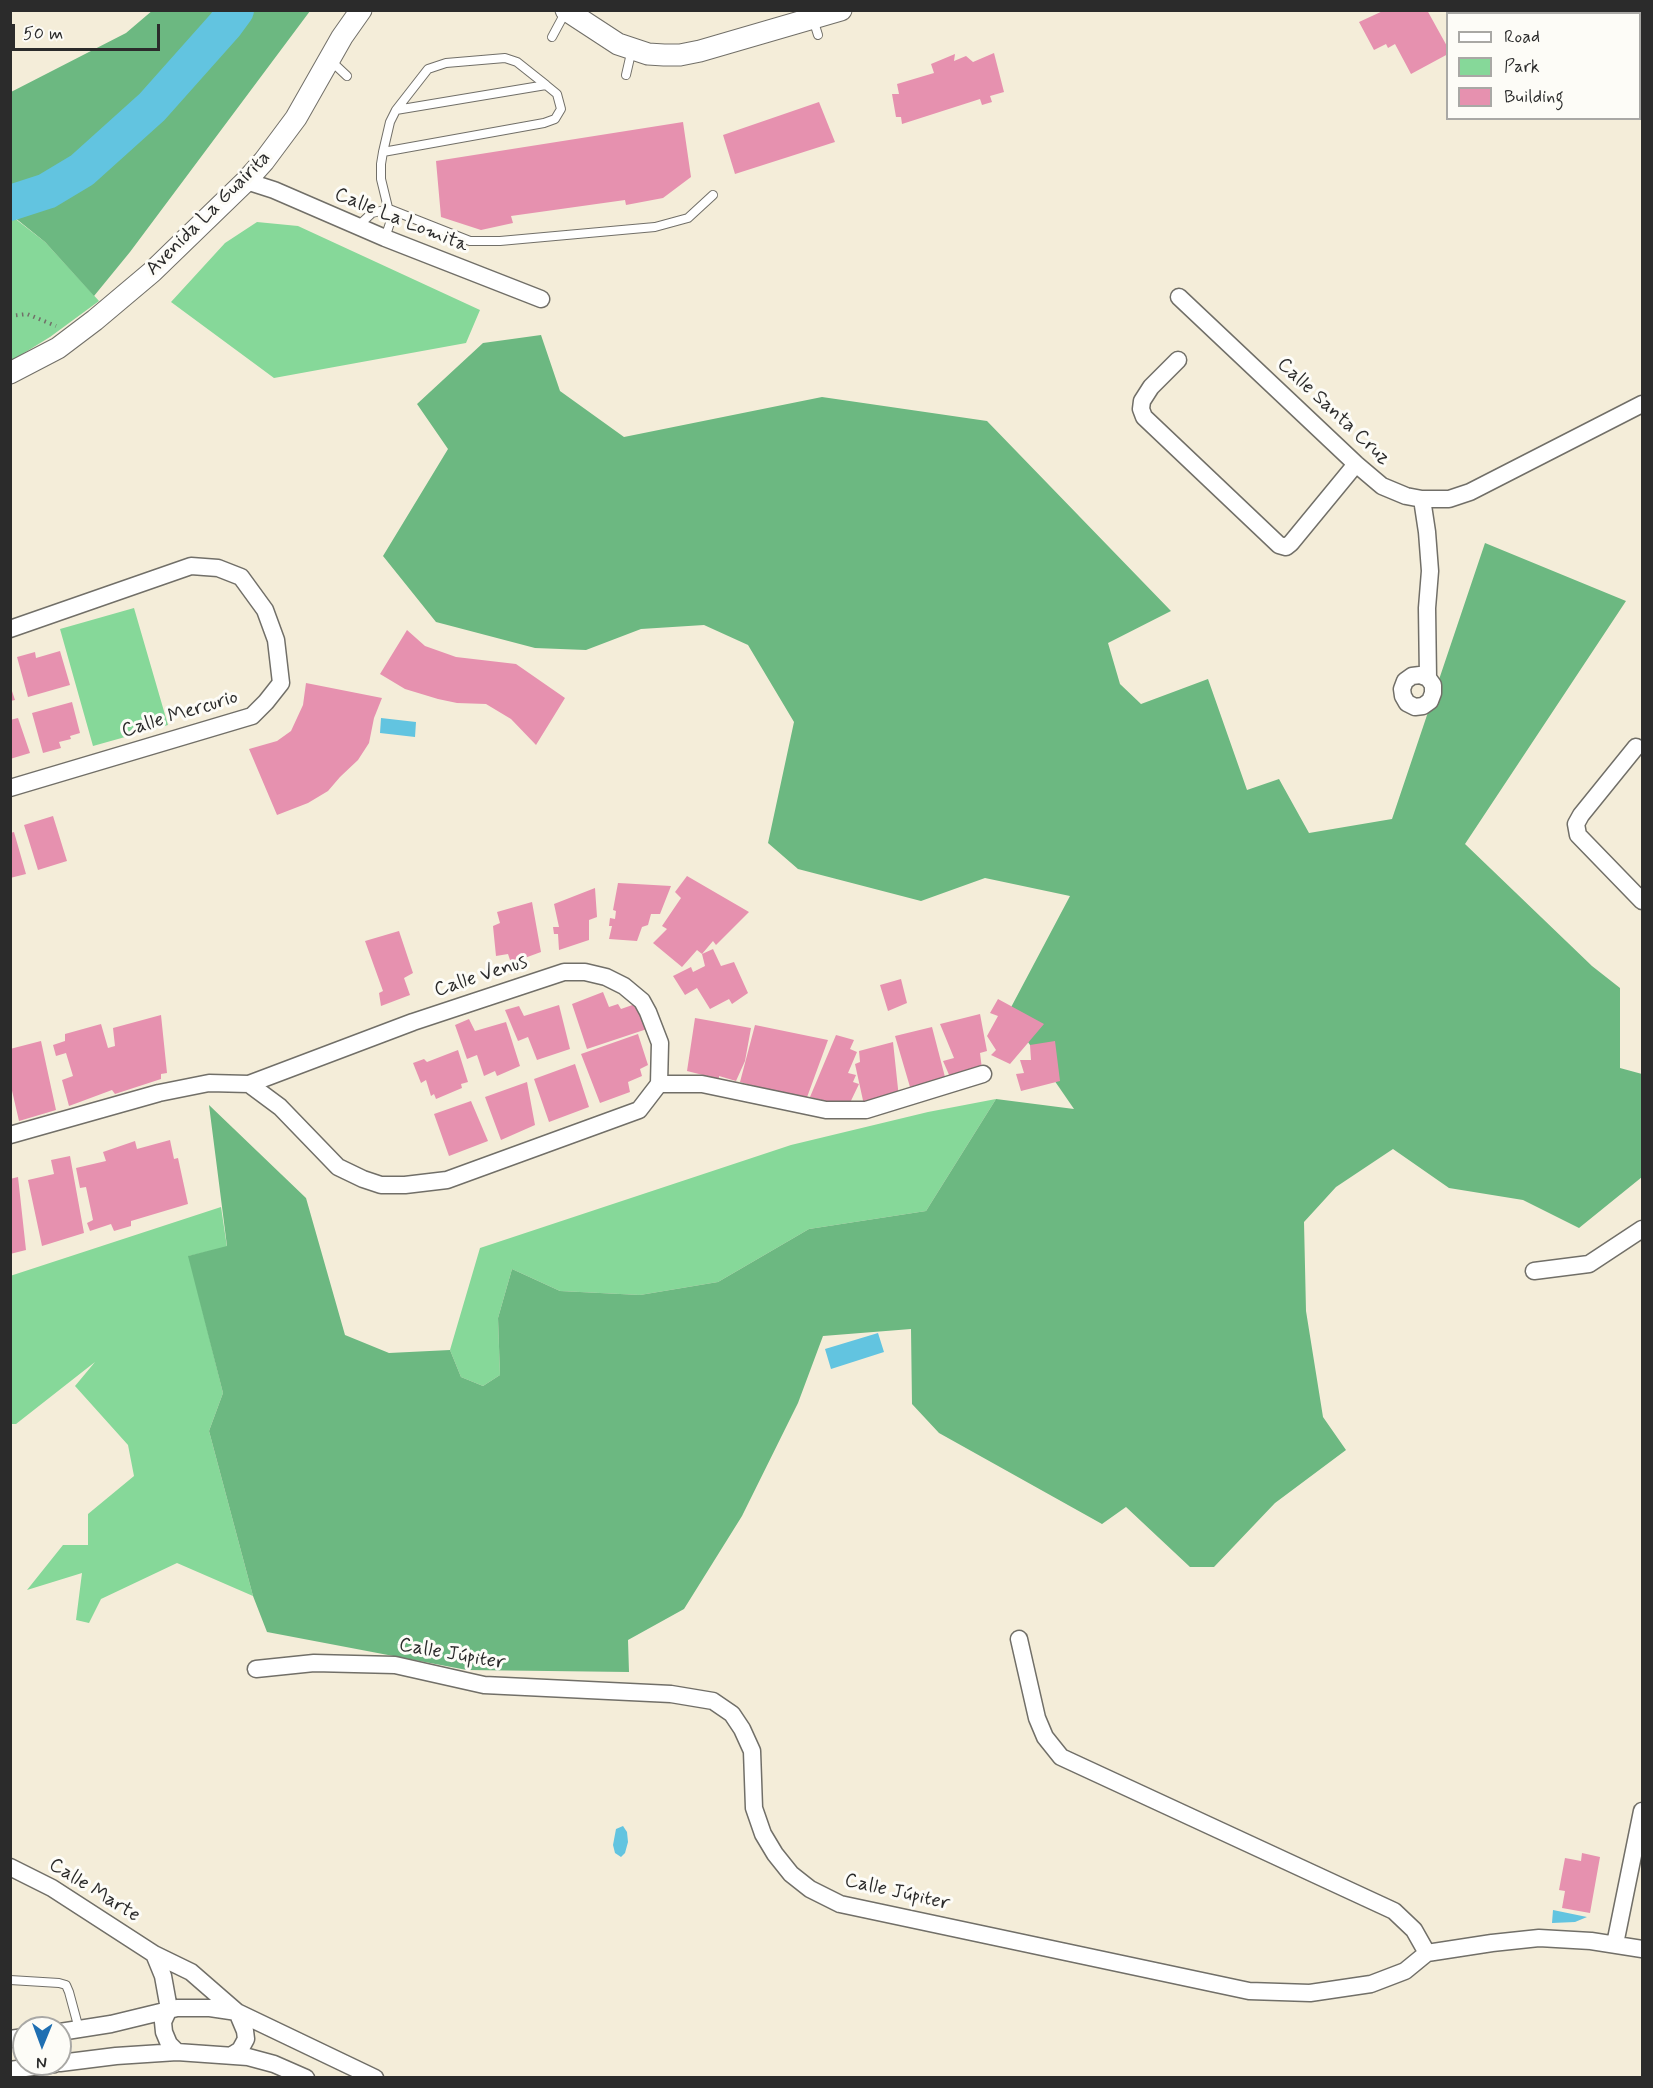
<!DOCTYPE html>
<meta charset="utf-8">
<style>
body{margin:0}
#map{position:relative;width:1653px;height:2088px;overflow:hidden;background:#f4edd9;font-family:Mynerve,sans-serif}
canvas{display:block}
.frame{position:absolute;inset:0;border:12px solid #2b2b2b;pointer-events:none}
.legend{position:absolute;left:1446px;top:12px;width:195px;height:108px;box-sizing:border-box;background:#fdfcf7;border:2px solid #a9a8a5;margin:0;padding:8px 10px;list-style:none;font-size:18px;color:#2b2b2b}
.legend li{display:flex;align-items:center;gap:12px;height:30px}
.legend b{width:30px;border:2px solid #a9a8a5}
.north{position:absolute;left:12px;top:2016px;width:60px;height:60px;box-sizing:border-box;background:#fdfcf7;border:2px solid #a9a8a5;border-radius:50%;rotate:181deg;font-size:16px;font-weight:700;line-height:24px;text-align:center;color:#2b2b2b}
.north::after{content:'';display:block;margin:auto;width:21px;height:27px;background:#1f6fb2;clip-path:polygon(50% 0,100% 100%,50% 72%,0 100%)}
.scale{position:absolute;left:12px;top:24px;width:148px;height:27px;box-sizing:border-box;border:3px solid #2b2b2b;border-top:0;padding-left:8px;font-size:18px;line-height:21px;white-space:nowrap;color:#2b2b2b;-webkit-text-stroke:4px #fdfcf7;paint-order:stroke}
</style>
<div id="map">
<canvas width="1653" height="2088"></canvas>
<div class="frame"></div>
<ul class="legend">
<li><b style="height:8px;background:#fff"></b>Road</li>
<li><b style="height:16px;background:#86d899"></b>Park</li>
<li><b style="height:16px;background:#e691af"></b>Building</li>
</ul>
<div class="north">N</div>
<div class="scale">50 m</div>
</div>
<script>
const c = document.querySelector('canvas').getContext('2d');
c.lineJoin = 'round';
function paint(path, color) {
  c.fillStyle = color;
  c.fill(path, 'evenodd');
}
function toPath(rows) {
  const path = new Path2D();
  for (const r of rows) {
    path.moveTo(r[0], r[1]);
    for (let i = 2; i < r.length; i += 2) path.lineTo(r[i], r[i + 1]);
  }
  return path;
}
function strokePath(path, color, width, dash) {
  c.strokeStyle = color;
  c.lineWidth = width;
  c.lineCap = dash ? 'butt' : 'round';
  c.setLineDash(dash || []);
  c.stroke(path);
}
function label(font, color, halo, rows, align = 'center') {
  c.font = font + ' Mynerve,sans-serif';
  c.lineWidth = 6;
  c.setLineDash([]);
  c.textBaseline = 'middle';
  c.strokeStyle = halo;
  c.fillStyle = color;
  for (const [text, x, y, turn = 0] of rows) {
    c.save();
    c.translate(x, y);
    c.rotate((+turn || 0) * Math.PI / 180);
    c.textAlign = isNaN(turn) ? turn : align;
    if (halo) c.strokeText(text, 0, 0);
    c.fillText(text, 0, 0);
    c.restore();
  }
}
const green = toPath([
 [10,217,13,217,45,242,99,301,50,337,11,361],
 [257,222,298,226,480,310,466,343,274,378,171,302,225,243],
 [134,608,168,725,93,746,60,629],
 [996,1099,926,1211,809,1229,718,1282,640,1295,560,1291,512,1269,498,1318,500,1375,483,1386,461,1377,450,1350,480,1248,791,1145,928,1112],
 [221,1207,227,1247,189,1256,223,1393,209,1431,253,1596,177,1563,101,1599,89,1623,76,1620,82,1573,27,1590,63,1545,88,1545,88,1514,134,1476,128,1445,75,1386,95,1362,16,1424,11,1424,10,1276]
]);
const forest = toPath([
 [153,10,310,11,130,252,94,296,45,242,14,217,11,217,11,92,126,33],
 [541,335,560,391,624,437,822,397,987,421,1171,611,1108,643,1120,684,1141,704,1208,679,1247,790,1279,779,1309,833,1392,819,1485,543,1626,601,1465,844,1592,966,1620,988,1620,1068,1642,1074,1642,1177,1579,1228,1523,1200,1449,1188,1393,1149,1336,1187,1304,1222,1306,1311,1323,1417,1346,1450,1275,1503,1214,1567,1190,1567,1126,1507,1102,1524,939,1433,912,1404,911,1329,823,1336,798,1403,742,1516,684,1609,628,1640,629,1672,467,1670,267,1632,253,1596,209,1431,223,1393,188,1256,227,1246,209,1105,306,1198,345,1335,389,1353,450,1350,461,1377,483,1386,500,1375,498,1318,512,1269,560,1291,640,1295,718,1282,809,1229,926,1211,996,1099,1074,1109,1008,1013,1070,896,985,878,921,901,798,869,768,843,794,722,748,645,704,625,641,629,586,650,535,648,436,622,383,556,448,449,417,404,483,343]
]);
const water = toPath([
 [381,718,416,722,415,737,380,733],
 [878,1333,884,1352,831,1369,825,1349],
 [623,1826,627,1832,628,1842,625,1853,621,1857,615,1853,613,1845,616,1829],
 [1553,1910,1587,1917,1575,1922,1552,1923]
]);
const river = toPath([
 [10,203,47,191,82,170,152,107,225,25,236,10]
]);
const building = toPath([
 [1385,10,1427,10,1448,48,1448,54,1411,74,1395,44,1388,48,1386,44,1374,50,1359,22],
 [994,53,1004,92,990,96,992,102,982,105,980,99,902,124,901,117,896,117,892,94,899,94,897,84,934,73,931,64,955,54,954,61,966,56,973,62],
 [819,102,835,142,735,174,723,135],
 [683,122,691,177,663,198,626,205,625,200,511,216,513,223,481,230,441,217,436,161],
 [407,630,425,646,456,657,516,664,565,698,536,745,511,719,486,704,457,703,438,699,405,689,380,674],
 [60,651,70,685,28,697,17,657,35,652,36,658],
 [306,683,382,698,374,718,369,743,358,760,340,777,328,791,308,803,277,815,249,749,277,741,291,731,303,705],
 [10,685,15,700,10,701],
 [72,702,80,733,70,736,71,739,59,742,61,748,43,753,32,713],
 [18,718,30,753,10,759,10,720],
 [53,816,67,861,38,870,24,825],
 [14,832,26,874,10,878,10,833],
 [687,876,749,912,716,945,713,941,702,954,697,950,682,967,653,943,667,929,662,926,681,898,675,892],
 [618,883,671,886,660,914,651,914,648,925,642,927,637,941,609,939,612,926,609,926,610,918,615,919,616,911,613,910],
 [595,888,597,917,589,920,589,940,559,950,558,934,554,934,553,927,559,927,554,904],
 [532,902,541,952,511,963,508,954,496,956,493,926,500,923,497,912],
 [399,931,413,973,404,978,410,995,381,1006,379,993,383,991,365,941],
 [713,949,721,966,734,962,748,993,732,1004,729,999,710,1009,697,988,685,995,673,976,691,967,693,972,705,966,702,954],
 [901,979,907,1003,888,1011,880,985],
 [603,992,609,1007,618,1004,621,1009,641,1002,650,1028,587,1049,572,1004],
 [998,999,1044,1024,1010,1064,991,1055,996,1050,987,1036,998,1016,990,1013],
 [559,1005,570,1049,537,1060,528,1037,518,1041,505,1010,519,1006,524,1016],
 [980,1014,987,1051,980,1053,982,1069,950,1077,943,1061,954,1058,940,1024],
 [161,1015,167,1073,161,1074,161,1079,115,1094,112,1090,69,1106,62,1080,73,1076,66,1053,56,1056,53,1045,65,1041,65,1034,101,1024,108,1048,115,1046,113,1028],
 [695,1018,751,1028,745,1061,736,1081,719,1076,719,1079,687,1071],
 [469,1019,475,1031,506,1022,520,1066,497,1076,495,1071,484,1076,477,1055,467,1059,455,1025],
 [755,1025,828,1040,806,1100,740,1082],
 [932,1027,945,1077,910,1087,895,1036],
 [638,1034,648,1065,640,1069,642,1076,628,1082,630,1092,600,1103,581,1054],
 [836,1035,854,1040,850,1049,857,1052,848,1073,856,1075,853,1082,859,1084,848,1107,810,1097],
 [41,1041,56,1110,19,1121,10,1082,10,1049],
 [1055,1041,1060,1081,1021,1091,1016,1074,1024,1073,1020,1060,1031,1060,1030,1045],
 [893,1042,899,1098,864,1105,855,1064,860,1062,859,1051],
 [458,1050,468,1082,461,1084,462,1088,436,1099,434,1094,431,1096,426,1080,421,1083,413,1063,424,1059,427,1062],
 [575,1064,589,1107,549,1122,534,1079],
 [527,1082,535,1125,501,1140,485,1097],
 [471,1101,488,1141,449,1156,434,1114],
 [170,1140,174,1159,178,1158,188,1204,131,1221,131,1226,114,1231,111,1224,90,1231,87,1223,93,1220,86,1187,80,1188,76,1168,106,1161,103,1152,135,1141,137,1149],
 [70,1156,84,1233,42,1246,28,1180,54,1174,51,1160],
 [18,1177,26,1250,10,1254,10,1179],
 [1582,1853,1600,1857,1590,1913,1562,1908,1565,1891,1559,1890,1565,1858,1581,1861]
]);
const path = toPath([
 [10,316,27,314,56,326]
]);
const service = toPath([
 [1619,10,1620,14],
 [813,19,818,35],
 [552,37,566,11],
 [330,60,347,76],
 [626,75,632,49],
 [396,110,428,69,446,63,505,58,517,62,546,85],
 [383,152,544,123,555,119,561,109,557,94,546,85,396,110,390,122,383,152,381,164,381,179,391,220,385,238],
 [358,226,372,213,389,209,470,241,500,241,655,227,688,218,713,195],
 [10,1980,59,1983,66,1985,69,1992,79,2029]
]);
const minor = toPath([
 [1461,10,1464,14],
 [1636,14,1639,10],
 [246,181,274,190,385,238,541,299],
 [1179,297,1356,464,1382,486,1406,496,1422,499,1449,499,1470,492,1642,404],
 [1178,360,1151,387,1142,401,1141,409,1144,417,1279,545,1286,547,1291,543,1356,464],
 [1422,499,1427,532,1430,571,1427,608,1428,678,1433,685,1433,693,1430,701,1423,706,1415,707,1407,703,1403,696,1402,689,1405,681,1412,676,1420,675,1428,678],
 [10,629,191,566,218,568,241,577,265,610,276,640,281,683,266,702,252,716,10,788],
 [1636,747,1581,815,1576,824,1578,835,1642,901],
 [659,1084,702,1084,826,1110,866,1110,983,1074],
 [10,1135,159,1093,209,1083,249,1084,413,1022,564,972,585,972,606,977,624,986,642,1001,648,1012,660,1043,659,1084,639,1110,447,1180,405,1185,381,1185,363,1179,338,1167,280,1107,249,1084],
 [1534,1271,1589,1264,1642,1229],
 [1019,1639,1037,1718,1045,1737,1061,1757,1394,1911,1414,1930,1427,1953],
 [256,1669,314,1663,395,1665,484,1685,671,1694,713,1701,732,1714,742,1729,752,1751,754,1808,763,1834,775,1854,791,1874,810,1889,840,1904,1249,1991,1310,1993,1371,1984,1405,1971,1427,1953,1492,1943,1539,1938,1591,1941,1642,1949],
 [10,1867,52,1888,154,1954,191,1972,237,2012,245,2031,246,2039,240,2050,232,2055],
 [1615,1944,1642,1811],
 [154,1954,163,1976,169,2009],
 [169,2009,163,2022,164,2032,169,2044,177,2052],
 [60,2032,111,2024,177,2008,210,2008,237,2012,375,2078],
 [10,2039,24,2037],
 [60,2063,116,2056,177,2052,248,2057,274,2064,306,2078],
 [10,2070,55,2064]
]);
const tertiary = toPath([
 [566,10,618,44,648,54,664,55,680,55,700,51,841,10],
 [10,373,58,348,95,320,152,272,246,181,264,161,296,118,342,37,361,10]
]);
const streetNames = [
 ["Avenida La Guairita",209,214,-45],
 ["Calle La Lomita",401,221,22],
 ["Calle Santa Cruz",1333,412,43],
 ["Calle Mercurio",180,715,-17],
 ["Calle Venus",481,977,-18],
 ["Calle Júpiter",452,1655,10],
 ["Calle Marte",94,1891,32],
 ["Calle Júpiter",897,1893,13]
];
paint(green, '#86d899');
paint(forest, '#6cb881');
paint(water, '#62c4e0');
strokePath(river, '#62c4e0', 36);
paint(building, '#e691af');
strokePath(service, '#716f68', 10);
strokePath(minor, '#716f68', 19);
strokePath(tertiary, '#716f68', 23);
strokePath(path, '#716f68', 4, [1.5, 4.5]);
strokePath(service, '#fff', 8);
strokePath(minor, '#fff', 16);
strokePath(tertiary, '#fff', 21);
label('20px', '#2b2b2b', '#fdfcf7', streetNames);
</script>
